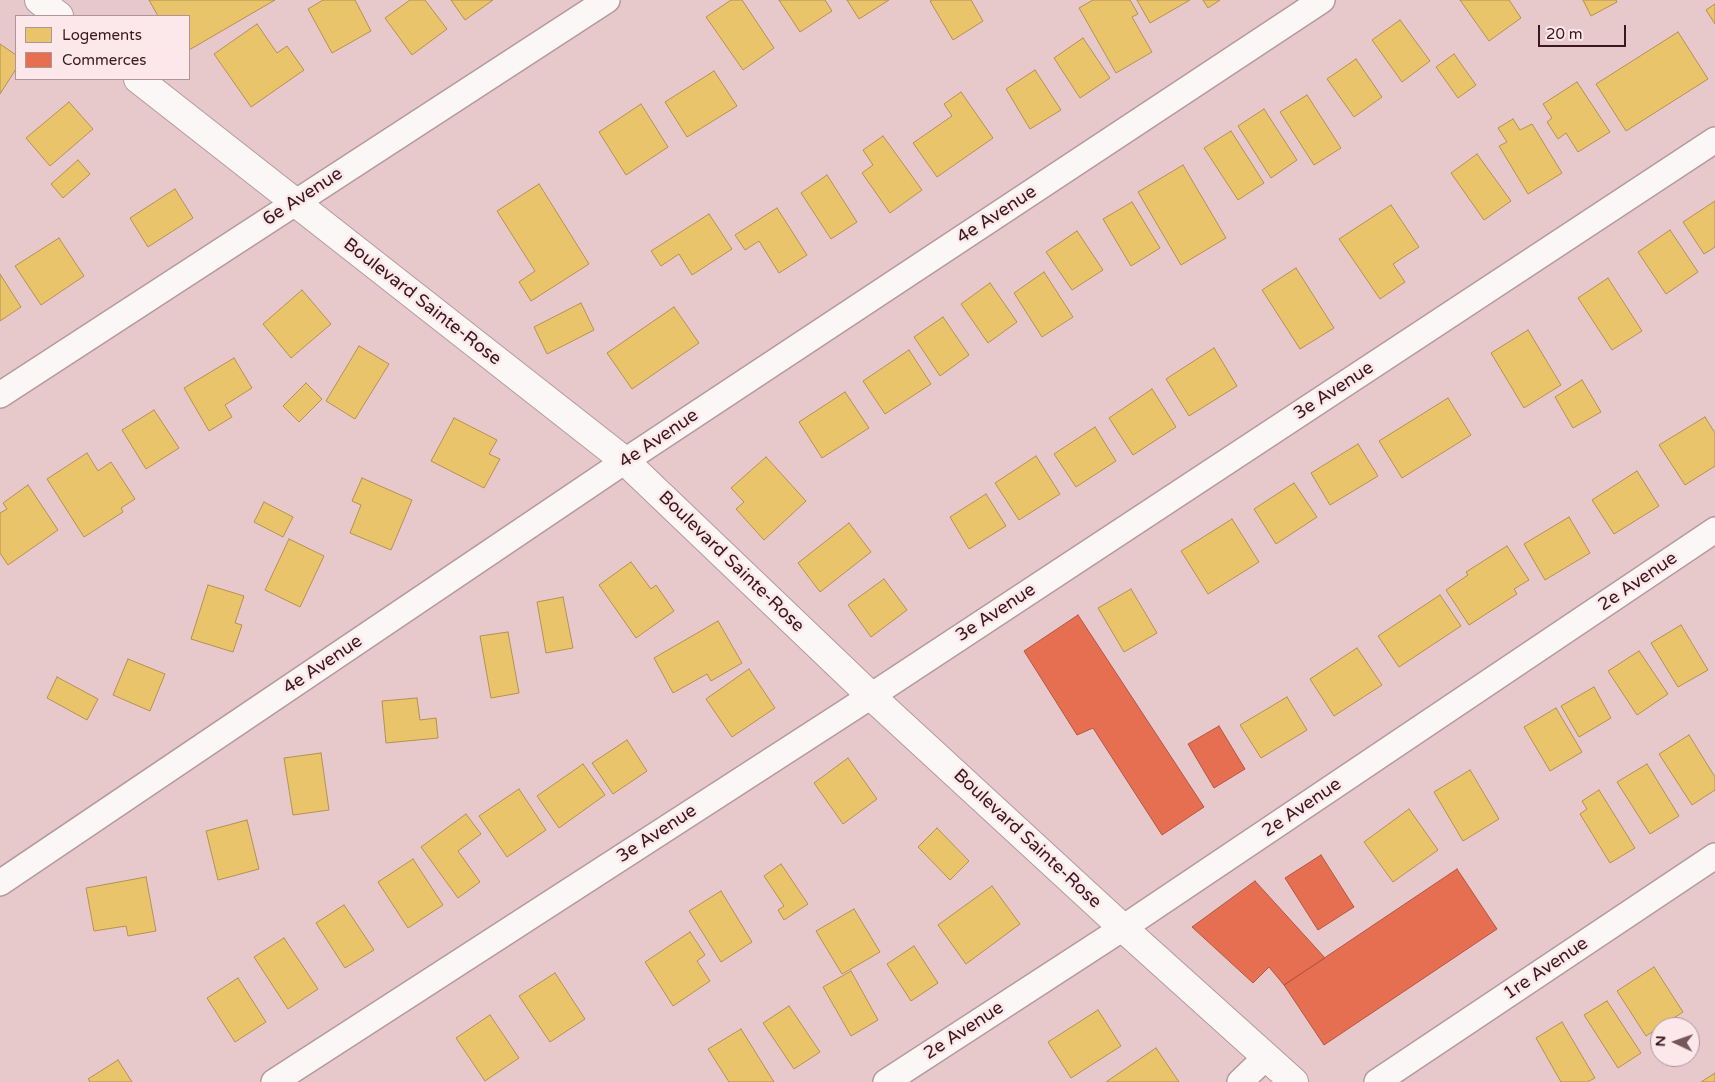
<!DOCTYPE html>
<style>
body{margin:0}
#map{position:relative;width:1715px;height:1082px;overflow:hidden;background:#e7c9cc;font-family:"Varela Round",sans-serif}
canvas{display:block}
.legend{position:absolute;left:15px;top:15px;width:175px;height:65px;box-sizing:border-box;background:#fce8ea;border:1px solid #ae9598;margin:0;padding:6px 9px;list-style:none;font-size:15px;color:#3a181d}
.legend li{display:flex;align-items:center;gap:10px;height:25px}
.legend b{width:25px;border:1px solid #ae9598}
.north{position:absolute;left:1650px;top:1017px;width:50px;height:50px;box-sizing:border-box;background:#fce8ea;border:1px solid #ae9598;border-radius:50%;rotate:273deg;font-size:14px;font-weight:700;line-height:20px;text-align:center;color:#3a181d}
.north::after{content:'';display:block;margin:auto;width:18px;height:22px;background:#77565a;clip-path:polygon(50% 0,100% 100%,50% 72%,0 100%)}
.scale{position:absolute;left:1538px;top:25px;width:88px;height:22px;box-sizing:border-box;border:2px solid #3a181d;border-top:0;padding-left:6px;font-size:15px;line-height:18px;white-space:nowrap;color:#3a181d;-webkit-text-stroke:4px #fce8ea;paint-order:stroke}
</style>
<div id="map">
<canvas width="1715" height="1082"></canvas>
<ul class="legend">
<li><b style="height:14px;background:#e9c46a"></b>Logements</li>
<li><b style="height:14px;background:#e76f51"></b>Commerces</li>
</ul>
<div class="north">N</div>
<div class="scale">20 m</div>
</div>
<script>
const c = document.querySelector('canvas').getContext('2d');
c.lineJoin = 'round';
function paint(path, color) {
  c.fillStyle = color;
  c.fill(path, 'evenodd');
}
function toPath(rows) {
  const path = new Path2D();
  for (const r of rows) {
    path.moveTo(r[0], r[1]);
    for (let i = 2; i < r.length; i += 2) path.lineTo(r[i], r[i + 1]);
  }
  return path;
}
function strokePath(path, color, width, dash) {
  c.strokeStyle = color;
  c.lineWidth = width;
  c.lineCap = dash ? 'butt' : 'round';
  c.setLineDash(dash || []);
  c.stroke(path);
}
function label(font, color, halo, rows, align = 'center') {
  c.font = font + ' "Varela Round",sans-serif';
  c.lineWidth = 5;
  c.setLineDash([]);
  c.textBaseline = 'middle';
  c.strokeStyle = halo;
  c.fillStyle = color;
  for (const [text, x, y, turn = 0] of rows) {
    c.save();
    c.translate(x, y);
    c.rotate((+turn || 0) * Math.PI / 180);
    c.textAlign = isNaN(turn) ? turn : align;
    if (halo) c.strokeText(text, 0, 0);
    c.fillText(text, 0, 0);
    c.restore();
  }
}
const homes = toPath([
 [149,0,275,0,189,50,189,16,158,16,149,0],
 [323,0,355,0,371,31,332,53,308,9,323,0],
 [410,0,425,0,447,29,412,55,385,18,410,0],
 [451,0,493,0,465,20,451,0],
 [731,0,742,0,774,48,743,70,706,17,731,0],
 [779,0,825,0,832,11,800,32,779,0],
 [847,0,889,0,859,19,847,0],
 [932,0,971,0,983,21,953,40,930,1,932,0],
 [1093,0,1130,0,1138,14,1132,17,1152,52,1116,73,1079,8,1093,0],
 [1137,0,1190,0,1150,23,1137,0],
 [1203,0,1220,0,1208,8,1203,0],
 [1460,0,1509,0,1521,18,1489,41,1460,0],
 [1583,0,1616,0,1617,2,1591,16,1583,0],
 [1715,4,1715,24,1706,10,1715,4],
 [1400,20,1430,61,1402,82,1372,40,1400,20],
 [257,24,277,53,287,46,304,70,251,107,214,54,257,24],
 [1678,32,1708,79,1626,131,1596,84,1678,32],
 [1083,38,1110,78,1080,98,1054,58,1083,38],
 [0,44,16,55,16,69,0,94,0,44],
 [1454,54,1476,85,1458,98,1436,67,1454,54],
 [1356,59,1382,97,1354,117,1327,79,1356,59],
 [1035,70,1061,110,1030,129,1006,89,1035,70],
 [714,71,737,106,687,137,665,102,714,71],
 [1577,82,1610,132,1578,152,1566,133,1558,139,1547,122,1552,118,1543,104,1577,82],
 [961,92,993,138,937,177,913,143,952,116,944,104,961,92],
 [1307,95,1341,148,1314,165,1280,112,1307,95],
 [69,102,93,129,50,166,26,138,69,102],
 [641,104,668,147,626,175,599,132,641,104],
 [1264,109,1297,160,1271,178,1238,126,1264,109],
 [1513,119,1520,130,1532,124,1562,173,1528,194,1499,146,1507,142,1498,128,1513,119],
 [1231,131,1264,183,1238,200,1204,148,1231,131],
 [883,136,922,190,890,213,862,173,873,165,863,150,883,136],
 [1477,154,1511,201,1484,220,1451,173,1477,154],
 [78,160,90,174,63,198,51,184,78,160],
 [1183,165,1226,238,1181,265,1138,192,1183,165],
 [827,175,857,222,831,239,801,193,827,175],
 [539,184,589,264,531,301,519,282,535,271,497,211,539,184],
 [175,189,193,218,148,247,130,218,175,189],
 [1715,201,1715,247,1704,254,1683,222,1715,201],
 [1132,202,1160,248,1131,266,1103,219,1132,202],
 [1391,205,1419,247,1393,264,1405,282,1380,299,1339,239,1391,205],
 [777,208,807,255,779,273,759,241,745,250,735,235,777,208],
 [709,214,732,249,692,275,679,254,661,266,651,251,709,214],
 [1670,230,1698,272,1666,294,1638,252,1670,230],
 [1077,231,1103,270,1072,290,1046,252,1077,231],
 [59,238,84,276,41,305,15,266,59,238],
 [1296,268,1334,328,1300,349,1262,290,1296,268],
 [1044,272,1073,317,1042,337,1014,293,1044,272],
 [0,274,21,307,0,321,0,274],
 [1608,278,1642,331,1612,350,1578,298,1608,278],
 [990,283,1017,322,988,343,961,304,990,283],
 [302,290,331,324,291,358,263,324,302,290],
 [581,303,594,330,547,354,534,327,581,303],
 [674,307,699,343,632,389,607,353,674,307],
 [943,317,969,355,940,376,914,337,943,317],
 [1528,330,1561,385,1524,408,1491,353,1528,330],
 [359,346,389,364,355,419,326,401,359,346],
 [1214,348,1237,386,1189,416,1166,379,1214,348],
 [909,350,931,384,885,414,863,381,909,350],
 [234,358,252,388,225,405,232,417,209,431,184,388,234,358],
 [1582,380,1601,412,1573,428,1555,397,1582,380],
 [306,383,322,399,299,422,283,406,306,383],
 [1152,389,1176,427,1133,455,1109,418,1152,389],
 [845,392,869,428,822,458,799,422,845,392],
 [1448,398,1471,435,1402,478,1379,441,1448,398],
 [154,410,179,448,146,469,122,430,154,410],
 [1705,417,1715,433,1715,466,1685,485,1659,445,1705,417],
 [454,418,497,440,489,454,500,459,484,488,431,461,454,418],
 [1095,427,1116,461,1076,487,1054,454,1095,427],
 [1358,444,1378,476,1330,505,1311,473,1358,444],
 [87,453,98,471,111,462,135,499,121,508,123,512,84,537,47,479,87,453],
 [1036,456,1060,494,1019,520,995,483,1036,456],
 [766,457,806,501,764,540,736,509,744,502,731,488,766,457],
 [1637,471,1659,506,1614,534,1592,500,1637,471],
 [362,478,412,500,391,550,350,533,361,505,352,501,362,478],
 [1294,483,1317,517,1276,544,1254,509,1294,483],
 [28,485,58,530,8,565,0,553,0,513,7,509,3,503,28,485],
 [986,494,1006,526,969,549,950,517,986,494],
 [264,502,293,517,283,537,254,522,264,502],
 [1569,517,1590,553,1545,580,1524,544,1569,517],
 [1232,519,1259,562,1208,594,1181,551,1232,519],
 [849,523,871,552,820,592,798,563,849,523],
 [289,539,324,556,300,607,265,590,289,539],
 [1507,546,1529,580,1514,589,1517,594,1469,625,1446,590,1468,575,1466,572,1507,546],
 [631,562,651,589,656,585,674,611,636,638,599,585,631,562],
 [884,579,907,610,871,637,848,605,884,579],
 [208,585,244,596,235,623,242,625,233,652,191,639,208,585],
 [1131,589,1157,633,1124,652,1098,608,1131,589],
 [1440,595,1461,626,1399,667,1378,636,1440,595],
 [563,597,573,648,546,653,537,602,563,597],
 [718,621,742,663,711,681,707,674,673,693,654,658,718,621],
 [1681,625,1708,670,1678,687,1651,643,1681,625],
 [508,632,519,693,491,698,480,636,508,632],
 [1357,648,1382,685,1334,716,1310,679,1357,648],
 [1639,651,1668,694,1637,715,1608,671,1639,651],
 [128,659,165,674,150,711,113,695,128,659],
 [749,669,775,708,732,737,706,699,749,669],
 [57,677,98,699,87,720,47,698,57,677],
 [1594,687,1611,718,1579,737,1561,706,1594,687],
 [1287,697,1307,730,1261,758,1240,725,1287,697],
 [417,698,420,720,436,718,438,738,386,743,382,701,417,698],
 [1556,708,1582,752,1550,771,1524,727,1556,708],
 [1689,735,1715,777,1715,790,1692,805,1659,754,1689,735],
 [627,740,647,771,613,794,592,763,627,740],
 [321,753,329,810,293,815,284,758,321,753],
 [848,758,877,799,843,824,814,783,848,758],
 [583,764,605,795,559,828,537,796,583,764],
 [1647,764,1679,816,1650,834,1617,782,1647,764],
 [1470,770,1499,819,1463,841,1434,792,1470,770],
 [519,789,546,830,507,857,479,816,519,789],
 [1599,790,1635,848,1610,863,1580,814,1587,809,1582,801,1599,790],
 [1409,809,1438,850,1393,882,1364,842,1409,809],
 [466,814,481,834,458,851,480,882,458,898,421,847,466,814],
 [247,820,259,869,218,880,206,831,247,820],
 [937,828,969,861,950,880,918,847,937,828],
 [413,859,443,905,408,928,378,882,413,859],
 [781,864,808,904,784,920,778,910,784,906,764,876,781,864],
 [146,877,156,931,128,936,126,926,94,931,86,888,146,877],
 [992,886,1020,924,966,964,938,925,992,886],
 [721,891,752,942,721,962,689,911,721,891],
 [344,905,374,950,345,968,316,923,344,905],
 [854,909,880,952,842,974,816,931,854,909],
 [690,932,705,955,697,961,710,981,673,1006,645,962,690,932],
 [284,938,318,989,288,1009,254,957,284,938],
 [914,946,938,983,911,1001,887,964,914,946],
 [1654,967,1683,1012,1646,1036,1617,991,1654,967],
 [851,971,878,1020,851,1036,823,987,851,971],
 [555,973,585,1019,550,1042,519,996,555,973],
 [238,978,266,1022,235,1042,207,998,238,978],
 [1607,1001,1641,1053,1618,1068,1584,1015,1607,1001],
 [789,1006,820,1052,794,1069,763,1023,789,1006],
 [1098,1010,1121,1046,1071,1078,1048,1042,1098,1010],
 [490,1015,519,1058,485,1081,456,1038,490,1015],
 [1562,1022,1595,1078,1587,1082,1561,1082,1536,1038,1562,1022],
 [741,1029,774,1082,729,1082,708,1049,741,1029],
 [1156,1048,1179,1082,1106,1082,1156,1048],
 [118,1060,132,1082,90,1082,88,1079,118,1060],
 [1715,1073,1715,1082,1701,1082,1715,1073]
]);
const shops = toPath([
 [1078,615,1204,807,1162,835,1093,728,1077,735,1024,651,1078,615],
 [1219,726,1245,769,1214,788,1188,744,1219,726],
 [1321,855,1354,907,1318,930,1285,878,1321,855],
 [1457,869,1497,929,1324,1045,1284,985,1457,869],
 [1255,881,1325,958,1284,985,1269,967,1253,983,1192,927,1255,881]
]);
const street = toPath([
 [0,395,607,0],
 [0,883,625,461,1322,0],
 [274,1082,871,696,1715,140],
 [886,1082,1123,928,1715,530],
 [1240,1082,1265,1058],
 [1377,1082,1715,856]
]);
const secondary = toPath([
 [39,0,59,16],
 [138,79,625,461,871,696,1123,928,1294,1082]
]);
const streetNames = [
 ["6e Avenue",303,197,-33],
 ["4e Avenue",997,215,-33],
 ["Boulevard Sainte-Rose",422,302,38],
 ["3e Avenue",1334,391,-33],
 ["4e Avenue",659,439,-34],
 ["Boulevard Sainte-Rose",731,562,44],
 ["2e Avenue",1638,582,-34],
 ["3e Avenue",996,613,-33],
 ["4e Avenue",323,665,-34],
 ["2e Avenue",1302,808,-34],
 ["3e Avenue",657,834,-33],
 ["Boulevard Sainte-Rose",1027,839,43],
 ["1re Avenue",1546,969,-34],
 ["2e Avenue",964,1031,-33]
];
paint(homes, '#e9c46a');
strokePath(homes, '#b49053', 1);
paint(shops, '#e76f51');
strokePath(shops, '#b35541', 1);
strokePath(street, '#b6999c', 28);
strokePath(secondary, '#b6999c', 30);
strokePath(street, '#fbf7f7', 25);
strokePath(secondary, '#fbf7f7', 28);
label('18px', '#3a181d', '#fce8ea', streetNames);
</script>
